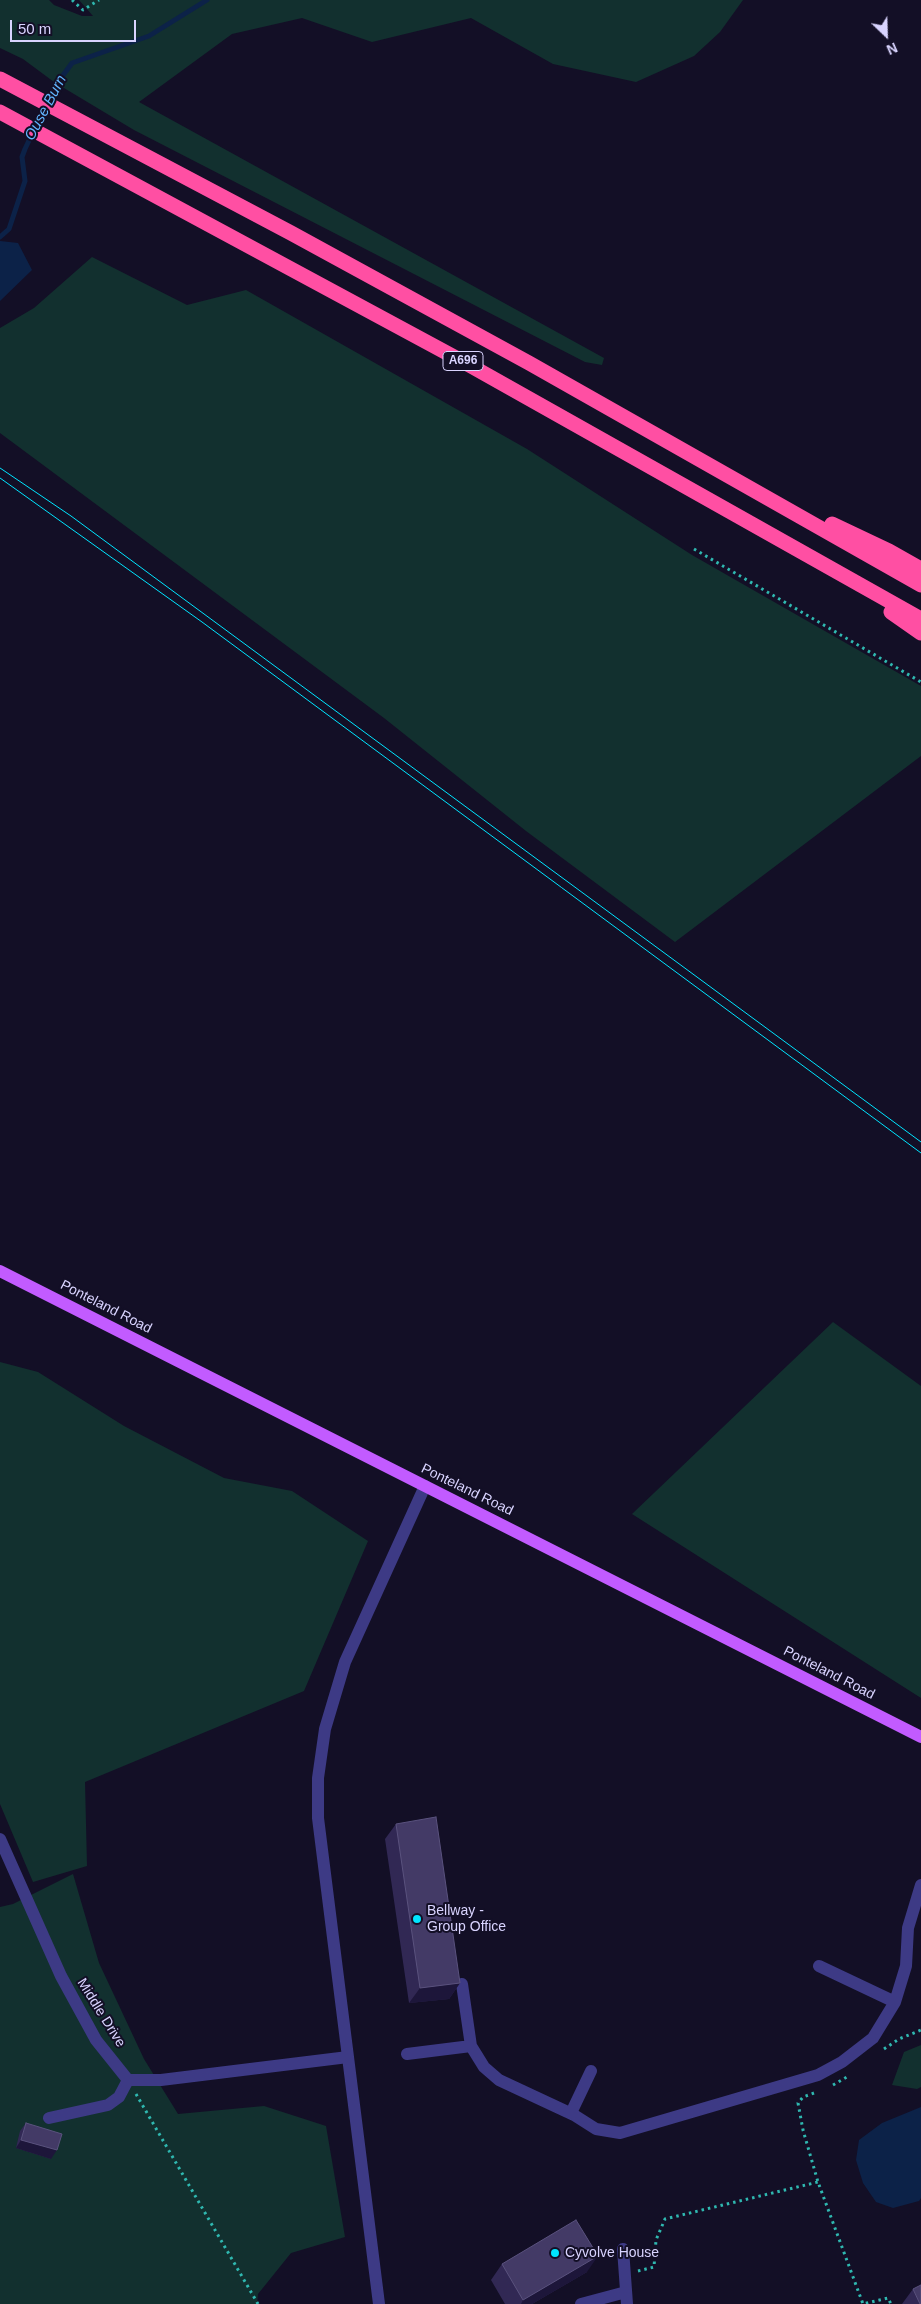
<!DOCTYPE html>
<style>
body{margin:0}
#map{position:relative;width:921px;height:2304px;overflow:hidden;background:#130f26;font-family:Arial,sans-serif}
canvas{display:block}
.north{position:absolute;left:861px;top:10px;width:50px;height:50px;-webkit-text-stroke:4px #130f26;paint-order:stroke;rotate:156deg;font-size:14px;font-weight:700;line-height:20px;text-align:center;color:#d9d4ff}
.north::after{content:'';display:block;margin:auto;width:18px;height:22px;background:#d9d4ff;clip-path:polygon(50% 0,100% 100%,50% 72%,0 100%)}
.scale{position:absolute;left:10px;top:20px;width:126px;height:22px;box-sizing:border-box;border:2px solid #d9d4ff;border-top:0;padding-left:6px;font-size:15px;line-height:18px;white-space:nowrap;color:#d9d4ff;-webkit-text-stroke:4px #130f26;paint-order:stroke}
</style>
<div id="map">
<canvas width="921" height="2304"></canvas>
<div class="north">N</div>
<div class="scale">50 m</div>
</div>
<script>
const c = document.querySelector('canvas').getContext('2d');
c.lineJoin = 'round';
function paint(path, color) {
  c.fillStyle = color;
  c.fill(path, 'evenodd');
}
function toPath(rows) {
  const path = new Path2D();
  for (const r of rows) {
    path.moveTo(r[0], r[1]);
    for (let i = 2; i < r.length; i += 2) path.lineTo(r[i], r[i + 1]);
  }
  return path;
}
function strokePath(path, color, width, dash) {
  c.strokeStyle = color;
  c.lineWidth = width;
  c.lineCap = dash ? 'butt' : 'round';
  c.setLineDash(dash || []);
  c.stroke(path);
}
function label(font, color, halo, rows, align = 'center') {
  c.font = font + ' Arial,sans-serif';
  c.lineWidth = 4;
  c.setLineDash([]);
  c.textBaseline = 'middle';
  c.strokeStyle = halo;
  c.fillStyle = color;
  for (const [text, x, y, turn = 0] of rows) {
    c.save();
    c.translate(x, y);
    c.rotate((+turn || 0) * Math.PI / 180);
    c.textAlign = isNaN(turn) ? turn : align;
    if (halo) c.strokeText(text, 0, 0);
    c.fillText(text, 0, 0);
    c.restore();
  }
}
const green = toPath([
 [0,0,49,0,54,5,82,16,93,16,79,0,743,0,720,32,694,56,636,82,553,64,471,18,372,42,302,18,232,34,139,102,604,358,602,365,585,362,134,130,54,82,23,59,0,48],
 [92,257,187,305,246,290,527,449,692,555,921,686,921,756,675,942,526,831,384,718,0,433,0,328,34,308],
 [833,1322,921,1386,921,1698,632,1514],
 [0,1362,38,1372,124,1426,224,1478,292,1491,368,1541,304,1691,85,1782,87,1866,33,1882,0,1804],
 [73,1874,99,1963,144,2059,178,2114,264,2106,326,2126,345,2237,291,2253,258,2294,257,2304,0,2304,0,1907,13,1904],
 [921,2045,921,2087,917,2089,892,2085,904,2052]
]);
const water = toPath([
 [0,241,18,243,32,270,0,301],
 [921,2107,921,2198,919,2201,893,2208,876,2202,863,2183,856,2160,859,2140,882,2123]
]);
const stream = toPath([
 [0,237,9,229,25,181,22,157,25,149,53,89,72,63,149,36,207,0]
]);
const path = toPath([
 [72,0,83,10,99,0],
 [694,549,921,682],
 [884,2049,899,2039,921,2030],
 [833,2085,847,2077],
 [814,2093,803,2097,798,2103,803,2130,818,2182,863,2304,888,2298,891,2304],
 [136,2094,258,2304],
 [638,2271,654,2267,656,2240,665,2219,818,2182]
]);
const minor = toPath([
 [0,1839,61,1976,96,2040,128,2080,161,2080,348,2057],
 [819,1966,895,2002],
 [462,1984,471,2046,484,2067,499,2080,574,2115,596,2129,620,2133,818,2075,842,2062,873,2038,895,2002,906,1966,908,1928,921,1885],
 [407,2054,471,2046],
 [571,2113,591,2071],
 [49,2118,108,2105,119,2097,128,2080],
 [623,2249,627,2304],
 [379,2304,318,1818,318,1778,325,1729,345,1662,425,1486],
 [581,2304,626,2292]
]);
const major = toPath([
 [0,1271,921,1737]
]);
const highway = toPath([
 [0,79,291,233,529,363,921,585],
 [0,112,471,366,921,619],
 [832,524,889,551,921,569],
 [891,612,921,633]
]);
const tram = toPath([
 [0,468,71,516,921,1142],
 [0,478,202,622,921,1153]
]);
const wall = toPath([
 [396,1824,460,1983,449,1999,409,2003,385,1839],
 [26,2123,51,2159,16,2148,20,2131],
 [502,2264,587,2272,532,2304,505,2304,491,2280],
 [913,2289,921,2304,902,2304]
]);
const shadedWall = toPath([
 [460,1983,449,1999,409,2003,420,1988],
 [21,2140,57,2150,51,2159,16,2148],
 [598,2256,587,2272,532,2304,521,2304,523,2300]
]);
const building = toPath([
 [436,1817,460,1983,420,1988,396,1824,436,1817],
 [26,2123,62,2134,57,2150,21,2140,26,2123],
 [576,2220,598,2256,523,2300,502,2264,576,2220],
 [921,2285,921,2304,920,2304,913,2289,921,2285]
]);
const markers = [
 [417,1919,5,"#00e5ff"],
 [555,2253,5,"#00e5ff"]
];
const shields = [
 [463,361,40]
];
const shieldNames = [
 ["A696",463,361]
];
const streetNames = [
 ["Ponteland Road",106,1307,27],
 ["Ponteland Road",467,1490,26],
 ["Ponteland Road",829,1673,27],
 ["Middle Drive",101,2013,58]
];
const poiNames = [
 ["Bellway -",427,1911],
 ["Group Office",427,1927],
 ["Cyvolve House",565,2253]
];
const waterNames = [
 ["Ouse Burn",46,108,-62]
];
paint(green, '#12302f');
paint(water, '#0c2248');
strokePath(stream, '#0c2248', 5);
strokePath(path, '#2fb8b0', 3, [2.5, 4]);
strokePath(minor, '#3d3a85', 12);
strokePath(major, '#c25bff', 12);
strokePath(highway, '#ff4fa3', 15);
strokePath(tram, '#00e5ff', 1);
paint(wall, '#312854');
paint(shadedWall, '#1d163a');
paint(building, '#433a66');
strokePath(building, '#5a527e', 1);
for (const [x, y, r, color] of markers) {
  const dot = new Path2D();
  dot.arc(x, y, r, 0, 2 * Math.PI);
  c.fillStyle = color;
  c.fill(dot);
  strokePath(dot, '#130f26', 2);
}
for (const [x, y, w] of shields) {
  const box = new Path2D();
  box.roundRect(x - w / 2, y - 9.5, w, 19, 4);
  c.fillStyle = '#130f26';
  c.fill(box);
  strokePath(box, '#d9d4ff', 1);
}
label('bold 12px', '#d9d4ff', null, shieldNames);
label('14px', '#d9d4ff', '#130f26', streetNames);
label('14px', '#d9d4ff', '#130f26', poiNames, 'left');
label('italic 15px', '#62b6ff', '#130f26', waterNames);
</script>
